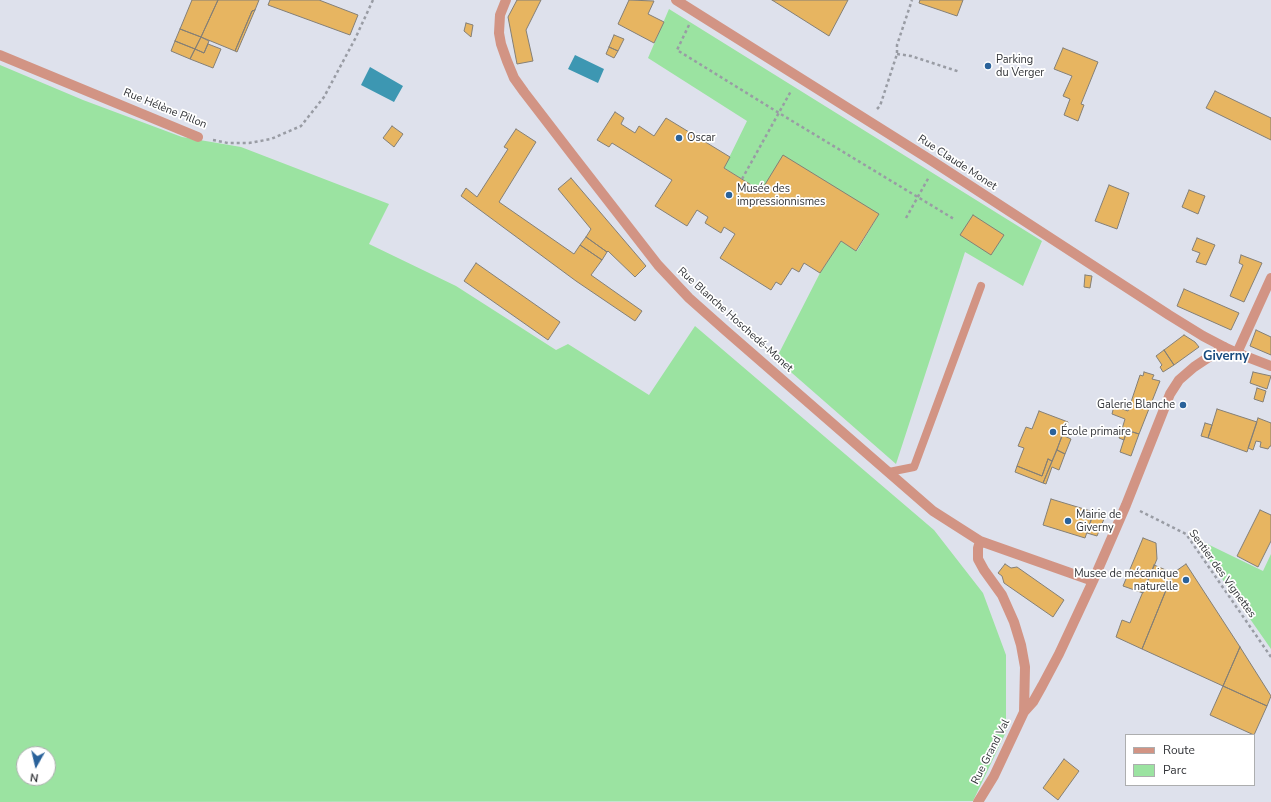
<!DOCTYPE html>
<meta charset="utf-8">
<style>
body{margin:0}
#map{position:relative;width:1271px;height:802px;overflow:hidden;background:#dee1ec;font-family:"Nunito Sans",sans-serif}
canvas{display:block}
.legend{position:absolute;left:1125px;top:734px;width:130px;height:52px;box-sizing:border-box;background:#fff;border:1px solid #adaeaf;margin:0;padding:5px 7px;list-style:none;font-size:12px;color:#323438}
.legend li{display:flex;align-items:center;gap:8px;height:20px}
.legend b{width:20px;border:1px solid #adaeaf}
.north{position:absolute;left:16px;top:746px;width:40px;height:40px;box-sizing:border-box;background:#fff;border:1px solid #adaeaf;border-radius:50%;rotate:188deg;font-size:11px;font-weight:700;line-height:16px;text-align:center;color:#323438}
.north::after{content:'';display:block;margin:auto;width:14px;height:18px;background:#2a629a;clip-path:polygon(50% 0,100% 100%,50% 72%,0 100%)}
</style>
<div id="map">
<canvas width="1271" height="802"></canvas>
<ul class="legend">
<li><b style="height:5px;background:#d29484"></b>Route</li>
<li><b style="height:11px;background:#9be3a1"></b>Parc</li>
</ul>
<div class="north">N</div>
</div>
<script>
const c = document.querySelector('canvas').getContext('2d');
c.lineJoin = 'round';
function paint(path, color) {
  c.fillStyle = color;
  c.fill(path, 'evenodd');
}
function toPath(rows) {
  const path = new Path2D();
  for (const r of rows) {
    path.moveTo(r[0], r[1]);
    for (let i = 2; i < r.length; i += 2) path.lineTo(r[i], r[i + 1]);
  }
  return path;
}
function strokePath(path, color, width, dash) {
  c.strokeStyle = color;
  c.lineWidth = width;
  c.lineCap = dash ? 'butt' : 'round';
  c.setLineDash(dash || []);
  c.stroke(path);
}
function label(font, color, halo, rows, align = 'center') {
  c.font = font + ' "Nunito Sans",sans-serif';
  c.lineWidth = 3.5;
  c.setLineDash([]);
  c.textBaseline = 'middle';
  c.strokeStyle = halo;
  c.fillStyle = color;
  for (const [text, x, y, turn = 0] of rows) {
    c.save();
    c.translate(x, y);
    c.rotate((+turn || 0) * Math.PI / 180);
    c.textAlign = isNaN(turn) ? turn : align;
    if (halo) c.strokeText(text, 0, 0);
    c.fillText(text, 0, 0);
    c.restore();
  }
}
const green = toPath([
 [669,9,1042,241,1023,286,965,252,896,464,776,359,820,273,841,241,857,251,879,214,761,191,724,168,747,121,648,58],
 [0,65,83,100,182,137,241,147,389,204,369,244,456,286,556,350,568,344,649,395,695,326,934,530,983,593,1006,655,1006,732,973,801,0,802],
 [24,754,48,754,48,778,24,778],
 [1193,537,1263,571,1271,554,1271,649]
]);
const water = toPath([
 [575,55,604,69,598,83,568,69],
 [370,67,403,86,394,102,361,85]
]);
const building = toPath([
 [192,0,218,0,201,37,180,29,192,0],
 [218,0,259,0,255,10,252,11,235,51,201,37,218,0],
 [270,0,319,0,358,15,350,35,268,5,270,0],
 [517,0,541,0,526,30,533,61,517,64,508,17,517,0],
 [629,0,654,1,648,14,664,22,654,43,618,24,629,0],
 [772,0,848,0,829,36,772,0],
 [920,0,963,0,957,16,919,3,920,0],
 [255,10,237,52,235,51,252,11,255,10],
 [466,23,473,25,471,37,464,31,466,23],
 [180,29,201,37,195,49,175,41,180,29],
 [614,35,624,39,618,51,609,47,614,35],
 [201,37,209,41,204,53,195,49,201,37],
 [175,41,195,49,190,59,171,51,175,41],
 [208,44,221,49,213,68,190,59,195,49,204,53,208,44],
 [609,47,618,51,614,58,606,54,609,47],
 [1063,48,1098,62,1081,104,1084,105,1078,121,1064,115,1070,99,1063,96,1072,76,1054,69,1063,48],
 [1215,91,1271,118,1271,140,1206,108,1215,91],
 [615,112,624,118,621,124,635,133,639,126,654,136,666,118,730,157,724,168,761,191,783,155,879,214,856,251,841,241,820,273,804,263,799,272,792,268,781,285,776,282,771,290,720,258,735,234,724,227,721,233,705,223,708,217,697,210,687,226,655,206,672,180,612,143,609,147,597,140,615,112],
 [392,126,403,134,394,147,383,138,392,126],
 [516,129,536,142,499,202,574,254,580,245,602,260,591,275,642,311,635,321,576,281,461,196,466,188,477,197,508,149,504,147,516,129],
 [571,178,646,266,635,277,608,251,607,252,586,237,591,229,558,189,571,178],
 [1109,185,1129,193,1117,229,1095,221,1109,185],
 [1189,190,1205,196,1198,214,1182,207,1189,190],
 [973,215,1004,235,991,255,960,235,973,215],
 [586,237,607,252,602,260,580,245,586,237],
 [1197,238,1215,245,1206,265,1196,262,1200,253,1192,250,1197,238],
 [1241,255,1262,263,1244,302,1230,296,1243,265,1239,263,1241,255],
 [476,263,560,322,548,340,464,281,476,263],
 [1085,275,1092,276,1090,288,1084,287,1085,275],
 [1184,289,1239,313,1231,330,1177,306,1184,289],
 [1256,330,1271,337,1271,355,1250,346,1256,330],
 [1184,335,1195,342,1199,347,1174,365,1164,350,1184,335],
 [1164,350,1174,365,1163,372,1160,367,1162,365,1156,356,1164,350],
 [1144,372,1154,375,1152,379,1160,381,1139,434,1122,429,1125,419,1112,414,1114,406,1128,411,1140,375,1143,376,1144,372],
 [1253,372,1271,376,1267,389,1250,383,1253,372],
 [1257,388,1266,391,1263,402,1254,399,1257,388],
 [1217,409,1257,422,1247,452,1208,438,1217,409],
 [1039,411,1068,422,1052,461,1048,459,1042,476,1017,466,1024,448,1018,446,1026,427,1032,429,1039,411],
 [1258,418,1271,423,1271,446,1270,446,1268,449,1260,447,1261,442,1256,441,1253,450,1248,448,1258,418],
 [1205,423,1212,425,1208,438,1201,436,1205,423],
 [1122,429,1127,430,1124,440,1119,438,1122,429],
 [1127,430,1139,434,1131,456,1120,452,1127,430],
 [1062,435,1071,439,1065,454,1057,450,1062,435],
 [1057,450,1065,454,1059,470,1052,467,1046,484,1043,483,1057,450],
 [1048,459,1052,461,1043,483,1015,472,1017,466,1042,476,1048,459],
 [1051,499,1094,512,1085,538,1043,525,1051,499],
 [1260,510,1271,515,1271,541,1258,567,1237,556,1260,510],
 [1092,516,1104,519,1097,536,1087,533,1092,516],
 [1143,538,1156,543,1157,559,1143,593,1123,586,1143,538],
 [1005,564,1011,568,1017,567,1064,600,1053,617,1004,583,1002,576,998,573,1005,564],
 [1186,564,1240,647,1223,686,1142,649,1173,573,1186,564],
 [1154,565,1173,573,1142,649,1116,637,1122,620,1130,623,1154,565],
 [1240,647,1271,696,1267,706,1223,686,1240,647],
 [1223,686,1267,706,1254,735,1210,715,1223,686],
 [1064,759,1079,771,1058,800,1043,788,1064,759]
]);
const path = toPath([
 [689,25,677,50,779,113,954,219],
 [897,54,911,56,960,72],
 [877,109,880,106,897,54,897,45,912,0],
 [213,140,228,143,249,143,271,139,301,126,324,97,355,39,373,0],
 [742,179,791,91],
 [906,218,929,177],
 [1140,511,1186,534,1271,657]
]);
const service = toPath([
 [889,472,914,467,981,286]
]);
const pedestrian = toPath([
 [676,0,929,159,1169,315,1203,336,1224,347]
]);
const minor = toPath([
 [506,0,500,15,499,33,501,44,507,61,514,78,524,92,574,157,658,265,689,298,725,330,933,511,980,541,1093,581],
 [0,55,198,137],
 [1237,353,1271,278],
 [980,541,978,548,978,559,984,570,1002,595,1014,622,1021,645,1025,667,1024,712],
 [978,802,994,776,1024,712,1033,702,1042,686,1059,654,1093,581,1126,505,1170,394,1179,380,1194,367,1224,347,1237,353,1271,366]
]);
const markers = [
 [988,66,4,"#2a629a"],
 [679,138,4,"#2a629a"],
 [729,195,4,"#2a629a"],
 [1183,405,4,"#2a629a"],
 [1053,432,4,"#2a629a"],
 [1068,521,4,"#2a629a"],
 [1186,580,4,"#2a629a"]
];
const poiNames = [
 ["Parking",996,60],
 ["du Verger",996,73],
 ["Oscar",687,138],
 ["Musée des",737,189],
 ["impressionnismes",737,202],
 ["Galerie Blanche",1175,405,"right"],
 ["École primaire",1061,432],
 ["Mairie de",1076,515],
 ["Giverny",1076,528],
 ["Musee de mécanique",1178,574,"right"],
 ["naturelle",1178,587,"right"]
];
const streetNames = [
 ["Rue Hélène Pillon",165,109,22],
 ["Rue Claude Monet",957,163,33],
 ["Rue Blanche Hoschedé-Monet",735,320,42],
 ["Sentier des Vignettes",1222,574,54],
 ["Rue Grand Val",991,752,-63]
];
const quarterNames = [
 ["Giverny",1226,357]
];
paint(green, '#9be3a1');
paint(water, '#3d97b2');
paint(building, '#e7b561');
strokePath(building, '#847f76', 1);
strokePath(path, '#999ca4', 2.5, [3, 3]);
strokePath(service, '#d29484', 8);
strokePath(pedestrian, '#d29484', 10);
strokePath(minor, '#d29484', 10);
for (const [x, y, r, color] of markers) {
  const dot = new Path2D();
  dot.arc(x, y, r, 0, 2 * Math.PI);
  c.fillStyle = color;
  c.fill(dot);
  strokePath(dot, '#fff', 1.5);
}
label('11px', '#323438', '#fff', poiNames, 'left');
label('11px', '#323438', '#fff', streetNames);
label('bold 13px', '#194c7f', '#fff', quarterNames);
</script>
